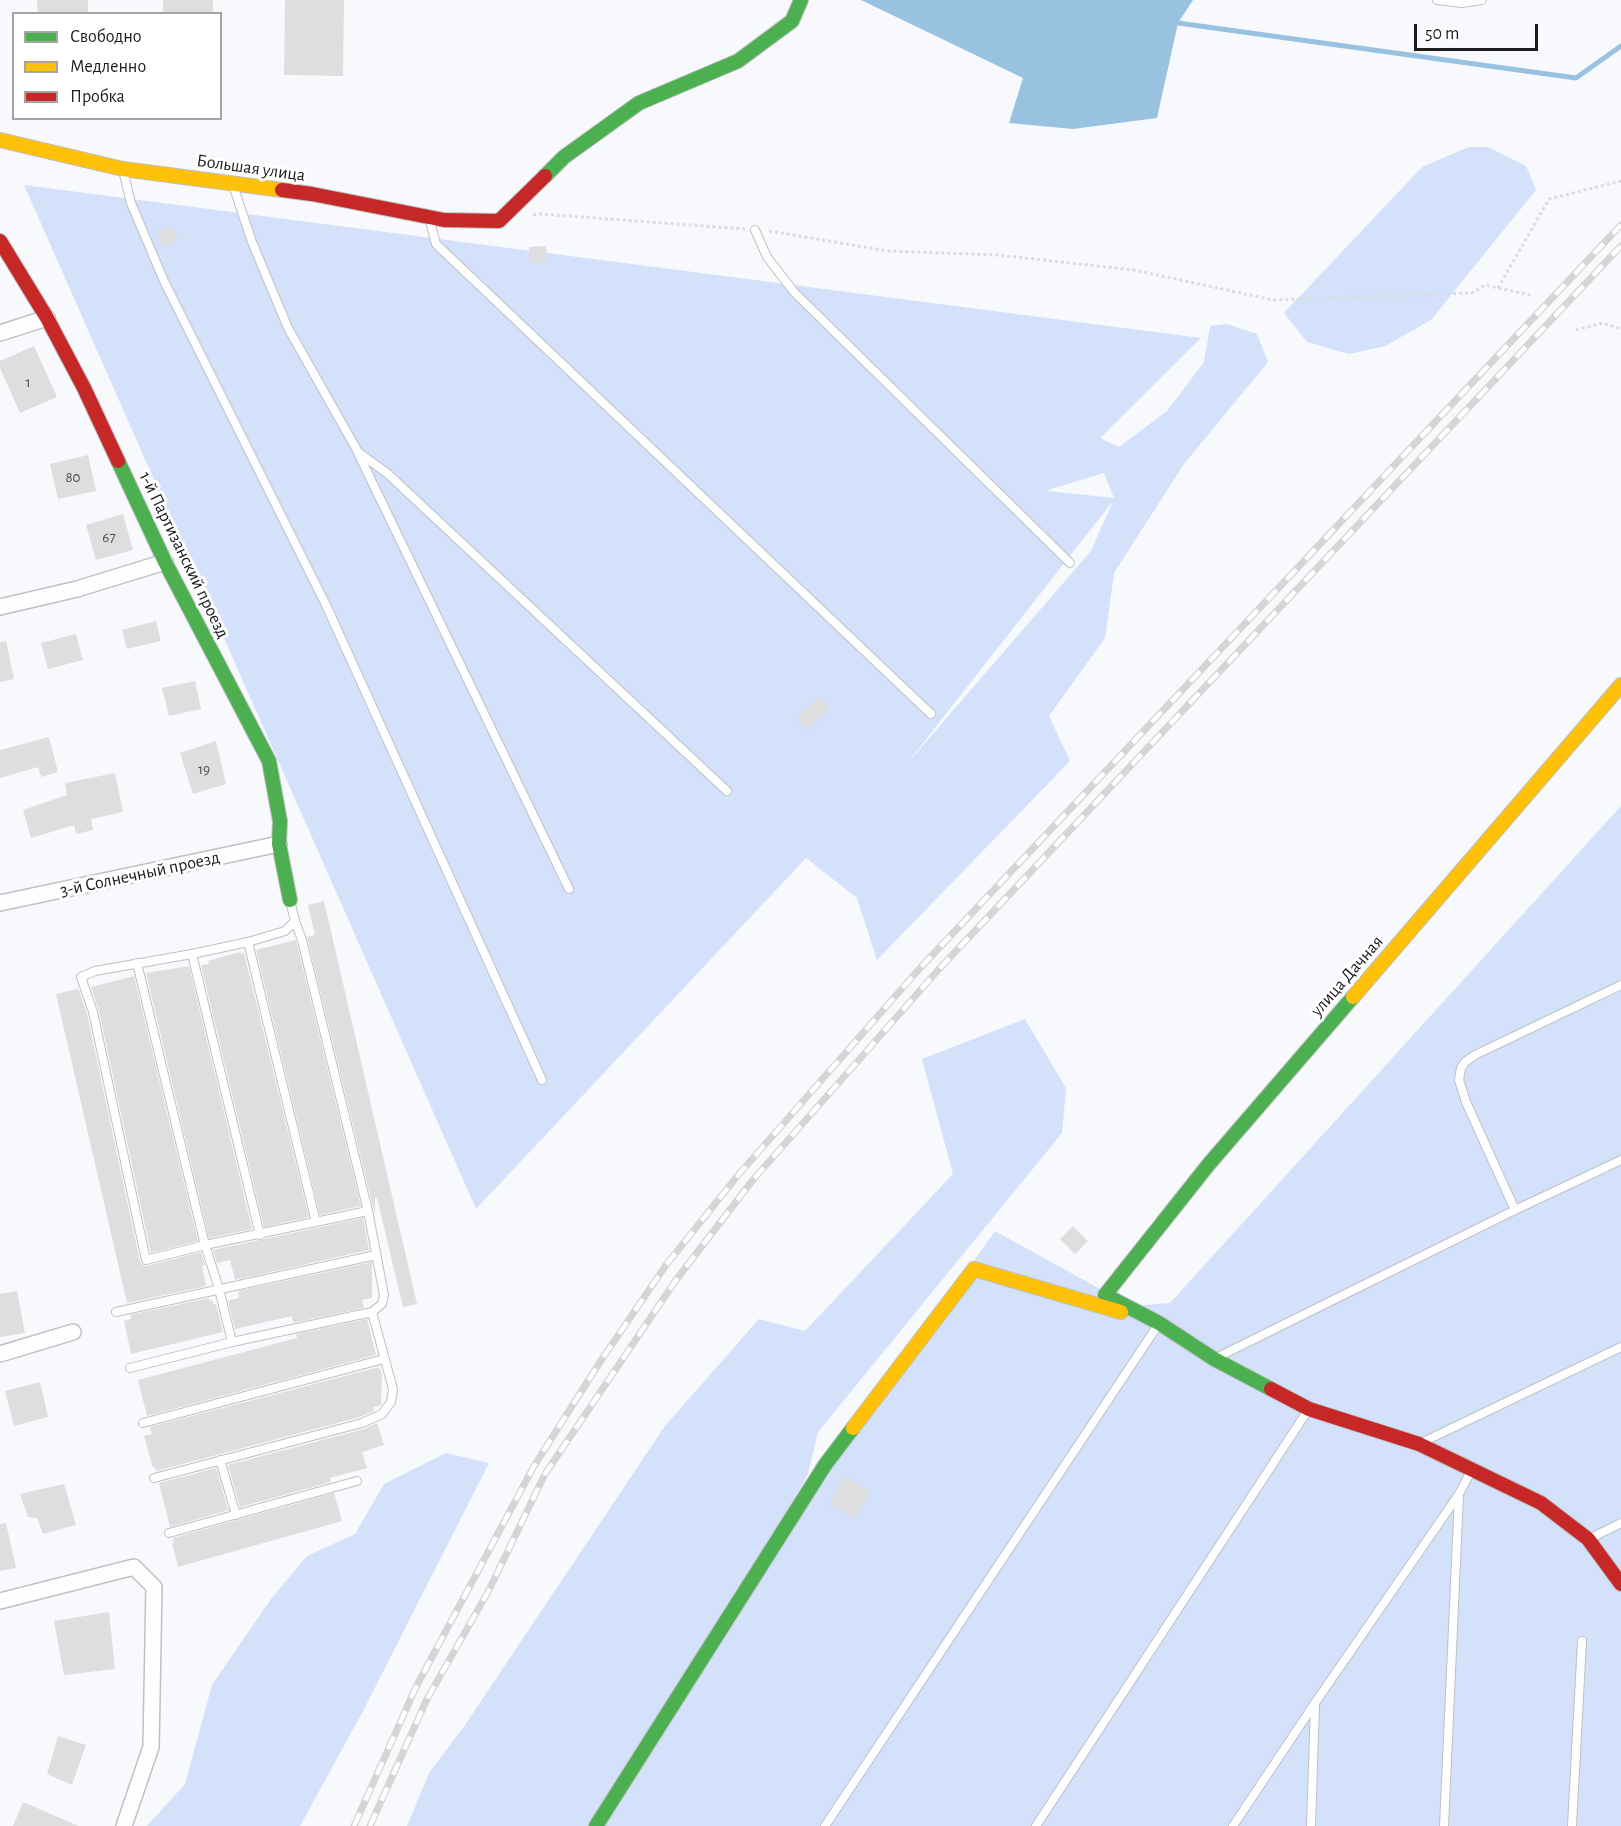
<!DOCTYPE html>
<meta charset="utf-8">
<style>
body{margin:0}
#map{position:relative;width:1621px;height:1826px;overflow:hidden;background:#f7f9fc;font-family:"Alegreya Sans",sans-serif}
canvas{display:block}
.legend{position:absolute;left:12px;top:12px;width:210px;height:108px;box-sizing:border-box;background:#fff;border:2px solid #a4a4a5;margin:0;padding:8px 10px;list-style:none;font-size:18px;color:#1b1c1e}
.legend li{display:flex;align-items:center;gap:12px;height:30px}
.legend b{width:30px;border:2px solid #a4a4a5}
.scale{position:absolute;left:1414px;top:24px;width:124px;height:27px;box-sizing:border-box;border:3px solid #1b1c1e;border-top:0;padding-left:8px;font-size:18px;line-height:21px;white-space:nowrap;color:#1b1c1e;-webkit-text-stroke:4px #fff;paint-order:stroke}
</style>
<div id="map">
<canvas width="1621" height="1826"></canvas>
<ul class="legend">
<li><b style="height:8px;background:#4caf50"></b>Свободно</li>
<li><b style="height:8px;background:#ffc107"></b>Медленно</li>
<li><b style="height:8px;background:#c62828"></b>Пробка</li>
</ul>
<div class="scale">50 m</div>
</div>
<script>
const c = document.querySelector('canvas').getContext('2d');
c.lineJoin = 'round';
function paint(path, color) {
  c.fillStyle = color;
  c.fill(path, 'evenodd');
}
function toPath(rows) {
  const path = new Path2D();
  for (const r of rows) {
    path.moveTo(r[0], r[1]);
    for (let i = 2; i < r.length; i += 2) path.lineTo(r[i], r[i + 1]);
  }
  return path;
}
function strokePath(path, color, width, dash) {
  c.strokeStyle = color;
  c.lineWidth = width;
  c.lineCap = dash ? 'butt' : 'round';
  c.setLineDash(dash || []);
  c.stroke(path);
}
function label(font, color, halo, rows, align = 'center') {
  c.font = font + ' "Alegreya Sans",sans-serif';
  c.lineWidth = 6;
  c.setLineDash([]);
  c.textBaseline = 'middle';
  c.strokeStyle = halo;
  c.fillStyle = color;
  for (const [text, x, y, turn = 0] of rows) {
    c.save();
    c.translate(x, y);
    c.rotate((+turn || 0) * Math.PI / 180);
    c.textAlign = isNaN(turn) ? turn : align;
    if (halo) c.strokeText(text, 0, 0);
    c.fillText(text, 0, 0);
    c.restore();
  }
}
const green = toPath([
 [1469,147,1488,147,1526,166,1536,190,1431,320,1385,346,1349,354,1307,342,1284,313,1422,167],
 [24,185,1201,338,1100,438,1119,447,1167,411,1204,362,1210,326,1227,324,1257,334,1268,362,1184,464,1114,573,1105,638,1049,716,1070,761,877,960,857,898,806,858,476,1209],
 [1104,473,1114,498,1048,491,1048,490],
 [1113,501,1091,551,905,766],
 [1621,806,1621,1826,407,1826,429,1773,465,1725,665,1426,759,1319,805,1331,953,1174,922,1059,1025,1019,1066,1088,1062,1133,818,1432,808,1474,759,1562,995,1231,1131,1306,1170,1303],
 [446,1453,489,1463,363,1711,300,1826,147,1826,185,1784,212,1685,271,1599,307,1556,355,1534,384,1484]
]);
const water = toPath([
 [861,0,1193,0,1178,23,1157,118,1073,129,1009,123,1023,78]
]);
const stream = toPath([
 [1178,23,1576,78,1621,46]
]);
const building = toPath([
 [37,0,88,0,88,14,38,14],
 [163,0,213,0,213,14,163,14],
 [285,0,344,0,343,76,284,75],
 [171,226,178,239,163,247,156,233],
 [546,246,547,262,530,263,529,247],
 [34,346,57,397,20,413,0,368,0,361],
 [88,455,96,491,58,499,50,464],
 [123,514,133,550,96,560,86,525],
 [156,621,161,641,127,649,122,630],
 [76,634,83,660,48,669,41,643],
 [6,641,14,679,0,682,0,642],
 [195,681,201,709,169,716,162,688],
 [819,697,830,708,808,729,797,718],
 [49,737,58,772,41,777,38,767,0,778,0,750],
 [216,741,226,784,193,794,180,753],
 [115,773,123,812,91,819,93,830,76,834,74,825,31,838,23,810,67,795,65,783],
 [324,901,417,1304,403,1307,377,1198,375,1198,375,1215,307,937,315,935,308,905],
 [296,940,361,1206,320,1215,256,950],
 [240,952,241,954,244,953,309,1217,264,1227,201,965,209,964,208,961],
 [189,966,252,1229,209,1238,146,973],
 [134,976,198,1241,151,1253,99,1011,91,987],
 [77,989,79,990,87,1014,140,1262,144,1266,147,1266,201,1252,205,1265,202,1266,206,1286,127,1303,56,994],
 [363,1218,369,1250,235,1280,230,1260,217,1263,213,1250],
 [1073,1226,1088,1241,1075,1254,1060,1239],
 [372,1262,372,1298,362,1300,364,1308,293,1323,292,1316,235,1329,228,1301,239,1298,238,1291],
 [17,1291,25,1333,0,1337,0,1294],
 [209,1298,210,1301,212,1300,213,1304,216,1304,223,1332,131,1354,124,1321,131,1319,130,1315],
 [367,1319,376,1355,147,1416,138,1380,297,1338,296,1334],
 [379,1367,382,1373,381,1405,373,1407,374,1411,360,1417,156,1471,155,1467,153,1468,144,1436,152,1434,150,1427],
 [40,1382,48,1417,14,1426,5,1391],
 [377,1423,384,1445,362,1452,367,1468,330,1478,331,1482,240,1507,228,1465,364,1429],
 [216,1468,228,1510,170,1527,159,1483],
 [845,1477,870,1492,855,1518,830,1504],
 [64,1484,76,1525,43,1534,37,1518,28,1517,20,1494],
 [334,1493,342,1521,178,1567,172,1544,174,1543,173,1538],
 [6,1523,16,1568,0,1571,0,1524],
 [109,1612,115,1669,64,1675,54,1621],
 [58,1736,86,1745,72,1785,47,1774],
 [23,1802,79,1826,13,1826]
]);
const path = toPath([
 [533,215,540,214,745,229],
 [769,231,888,251,997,255,1134,270,1273,300,1472,293,1485,285,1530,295],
 [1498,288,1549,199,1621,181],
 [1576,330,1603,323,1621,329]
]);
const lane = toPath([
 [1437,0,1462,3,1482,0],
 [123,170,131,203,164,281,326,605,542,1080],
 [233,185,252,242,288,328,358,452,388,474,727,791],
 [430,221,436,244,931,714],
 [755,230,767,257,794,292,1070,563],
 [358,453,569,889],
 [290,901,295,921,285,931,248,942,192,954,95,971,81,977,93,1012,146,1260,205,1245,368,1211,302,940,295,921],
 [248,942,316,1222],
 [192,954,260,1235],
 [137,963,205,1245,219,1289,232,1342,372,1312,382,1304,384,1295,368,1211],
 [1515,1210,1466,1102,1459,1080,1461,1068,1465,1062,1475,1055,1621,985],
 [116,1312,376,1255],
 [1218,1357,1515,1210,1621,1160],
 [130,1368,232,1342],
 [143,1423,384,1359],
 [1423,1442,1621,1347],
 [220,1460,236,1515],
 [154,1478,362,1423,382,1414,391,1402,393,1389,372,1312],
 [169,1533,357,1481],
 [1589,1539,1621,1523],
 [825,1826,1158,1325],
 [1036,1826,1308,1410],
 [1233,1826,1315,1703,1459,1494,1471,1471],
 [1311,1826,1315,1705],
 [1444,1826,1459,1495],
 [1572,1826,1582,1641]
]);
const street = toPath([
 [0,333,47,318],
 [0,607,77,589,165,562],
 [0,903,279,844],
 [0,1354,73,1332],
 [0,1601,134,1567,154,1587,151,1747,124,1826]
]);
const fast = toPath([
 [545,176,564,157,639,103,738,61,792,21,801,0],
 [118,461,165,562,269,761,280,821,279,844,290,900],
 [1271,1389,1214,1359,1159,1323,1105,1295,1209,1164,1353,997],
 [596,1826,825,1465,853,1428]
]);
const slow = toPath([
 [0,140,123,169,282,190],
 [1353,997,1621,685],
 [853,1428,974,1269,1121,1312]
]);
const jam = toPath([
 [282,190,312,194,444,220,499,221,545,176],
 [0,241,47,318,84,388,118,461],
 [1271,1389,1309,1409,1419,1444,1541,1503,1588,1539,1621,1584]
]);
const rail = toPath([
 [354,1826,416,1687,534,1466,600,1362,666,1265,739,1174,921,967,1621,225],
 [370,1826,427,1699,488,1592,545,1474,676,1280,752,1181,939,969,1621,246]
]);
const numberNames = [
 ["1",28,382],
 ["80",73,477],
 ["67",109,537],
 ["19",204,769]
];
const streetNames = [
 ["Большая улица",251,168,8],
 ["1-й Партизанский проезд",184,555,64],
 ["3-й Солнечный проезд",140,874,-12],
 ["улица Дачная",1347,976,-49]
];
paint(green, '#d3e1fb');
paint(water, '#99c2e1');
strokePath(stream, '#99c2e1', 5);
paint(building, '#dedede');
strokePath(lane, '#bec0c2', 10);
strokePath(street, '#bec0c2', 18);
strokePath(fast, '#bec0c2', 16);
strokePath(slow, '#bec0c2', 16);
strokePath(jam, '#bec0c2', 16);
strokePath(path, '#dbdcdd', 3, [3, 3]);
strokePath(lane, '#fefeff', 8);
strokePath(street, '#fefeff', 15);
strokePath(fast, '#4caf50', 14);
strokePath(slow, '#ffc107', 14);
strokePath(jam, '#c62828', 14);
strokePath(rail, '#d5d5d6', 7);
strokePath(rail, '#fff', 4.5, [14]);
label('15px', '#4c4c4e', null, numberNames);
label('18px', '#1b1c1e', '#fff', streetNames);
</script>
